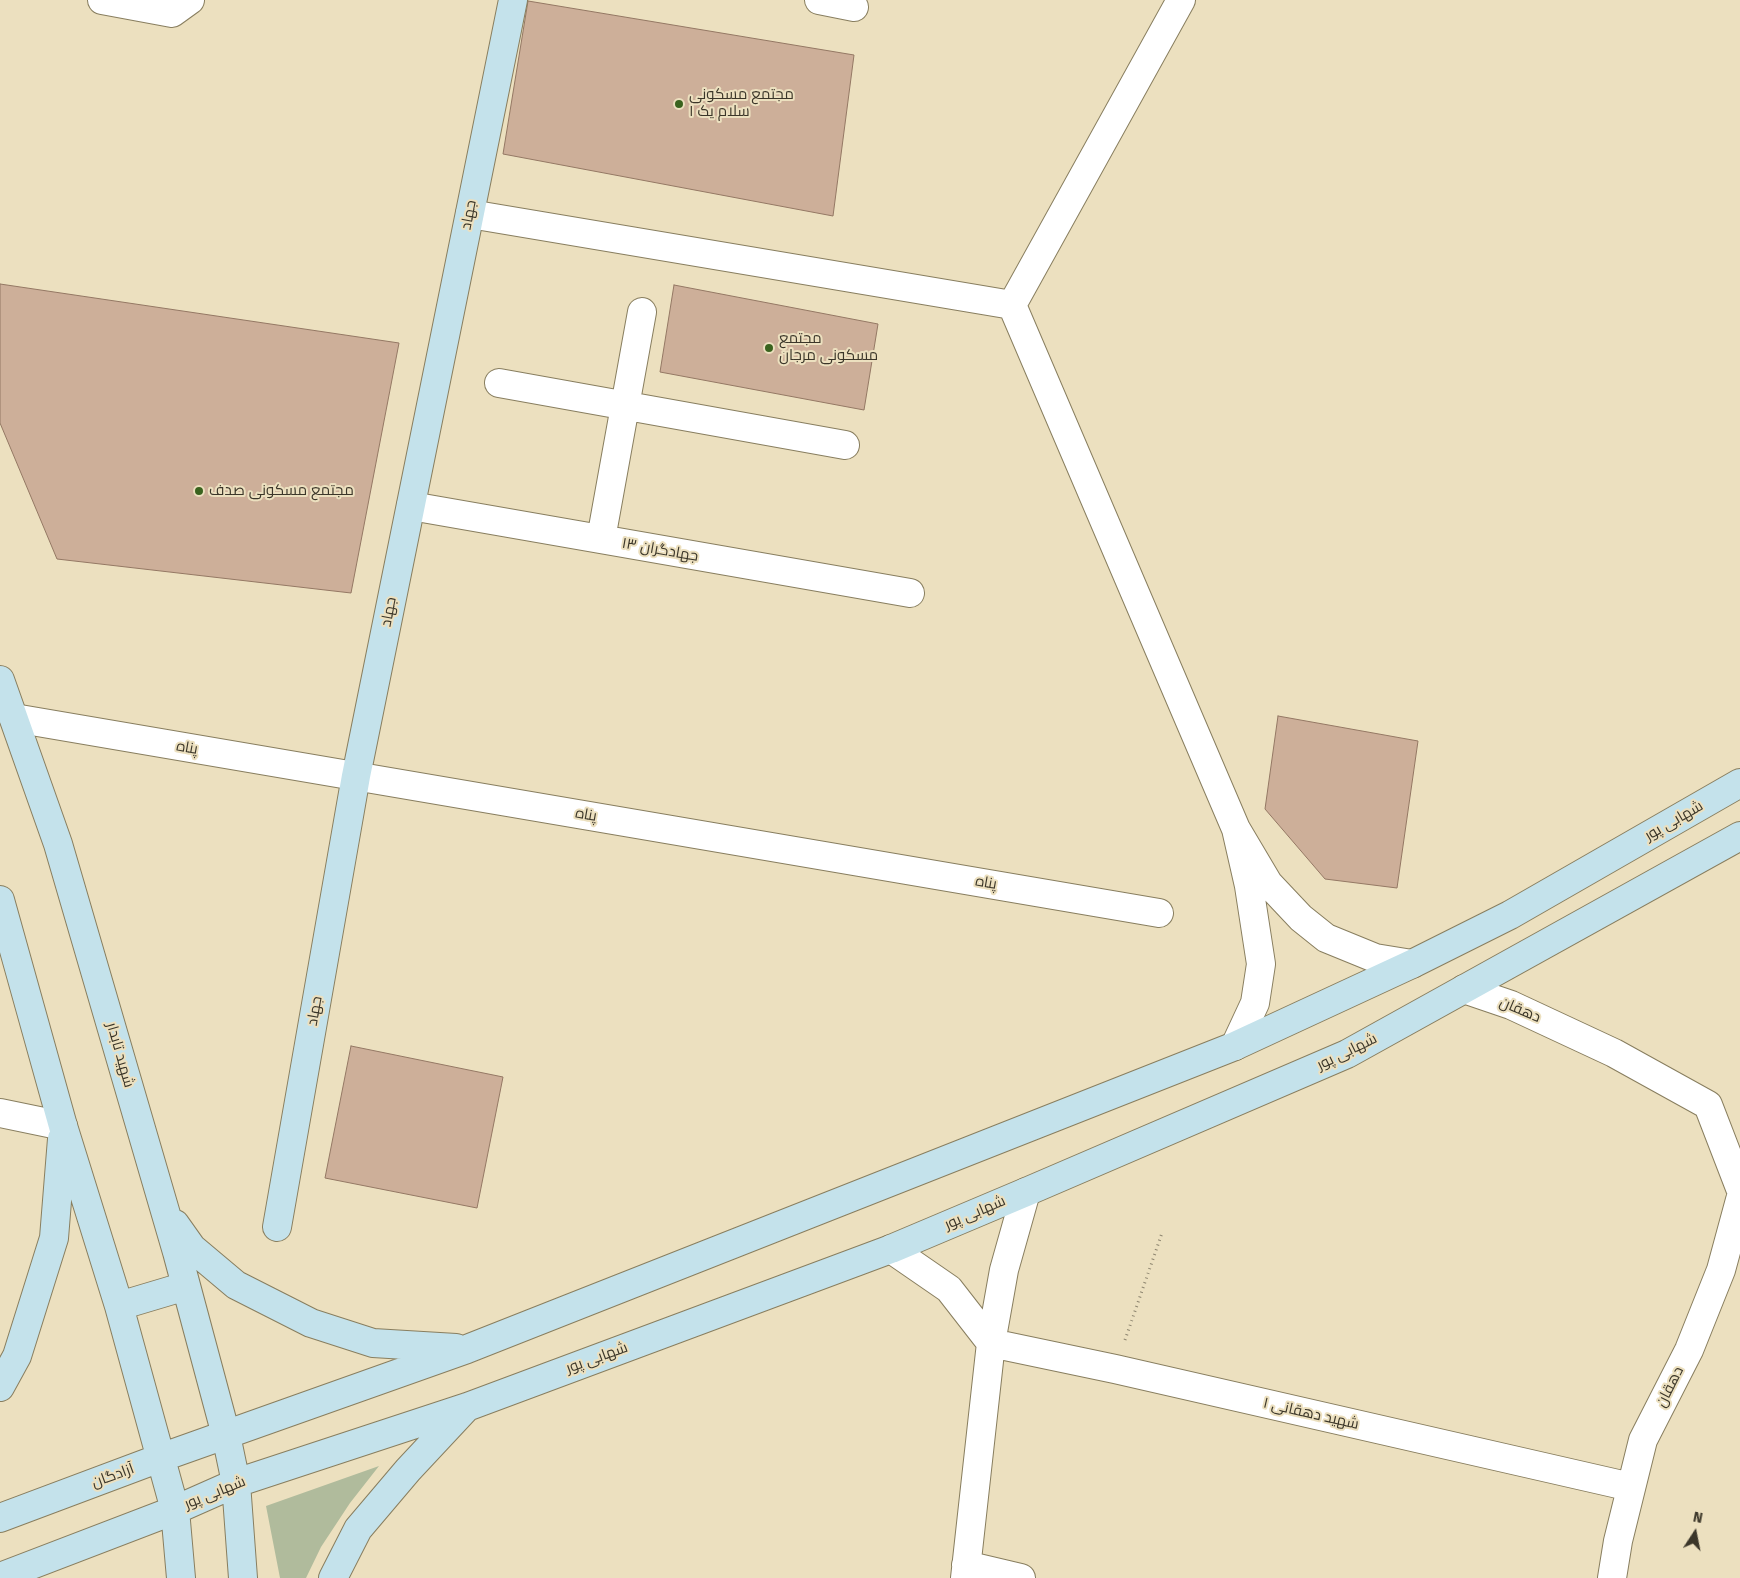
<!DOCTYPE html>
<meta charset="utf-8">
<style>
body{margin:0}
#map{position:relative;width:1740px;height:1578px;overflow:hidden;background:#ece0bf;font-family:"Fira Sans",sans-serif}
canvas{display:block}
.north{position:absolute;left:1670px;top:1508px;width:50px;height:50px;-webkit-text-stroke:4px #ece0bf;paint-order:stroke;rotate:11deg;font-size:14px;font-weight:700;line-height:20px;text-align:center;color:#3b3629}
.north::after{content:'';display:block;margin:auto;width:18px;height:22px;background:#3b3629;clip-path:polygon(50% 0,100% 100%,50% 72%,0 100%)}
</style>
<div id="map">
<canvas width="1740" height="1578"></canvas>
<div class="north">N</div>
</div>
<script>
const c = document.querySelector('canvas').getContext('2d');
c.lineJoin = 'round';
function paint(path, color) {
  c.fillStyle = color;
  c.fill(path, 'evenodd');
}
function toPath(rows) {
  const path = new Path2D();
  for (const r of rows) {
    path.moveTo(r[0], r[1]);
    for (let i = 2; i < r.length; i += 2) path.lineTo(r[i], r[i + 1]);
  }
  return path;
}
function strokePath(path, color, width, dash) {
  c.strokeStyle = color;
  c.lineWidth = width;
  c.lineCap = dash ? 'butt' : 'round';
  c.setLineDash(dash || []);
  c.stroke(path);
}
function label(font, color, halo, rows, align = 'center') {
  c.font = font + ' "Fira Sans",Cairo,sans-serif';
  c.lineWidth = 4;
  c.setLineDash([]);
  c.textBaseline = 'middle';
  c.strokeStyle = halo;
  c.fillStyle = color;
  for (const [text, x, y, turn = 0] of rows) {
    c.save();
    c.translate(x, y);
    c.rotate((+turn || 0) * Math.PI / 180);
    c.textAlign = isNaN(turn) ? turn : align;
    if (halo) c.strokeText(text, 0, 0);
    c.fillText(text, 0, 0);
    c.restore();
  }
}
const green = toPath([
 [379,1466,350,1503,321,1547,306,1578,280,1578,266,1506]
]);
const building = toPath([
 [528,1,854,55,833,216,503,154,528,1],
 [0,284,399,343,351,593,57,559,0,423,0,284],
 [674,285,878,324,864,410,660,372,674,285],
 [1278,716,1418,741,1397,888,1325,879,1265,809,1278,716],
 [351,1046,503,1077,477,1208,325,1178,351,1046]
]);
const path = toPath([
 [1125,1340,1162,1233]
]);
const street = toPath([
 [102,0,172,13,190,0],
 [819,0,854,7],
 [470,214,1012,305],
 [1012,305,1236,829],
 [1012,305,1181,0],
 [499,383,845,445],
 [411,506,910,593],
 [601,539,642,312],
 [14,718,1159,913],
 [1464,989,1511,1005,1614,1053,1708,1105,1740,1188],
 [1235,1046,1255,1003,1261,964,1249,886,1236,829,1268,883,1301,918,1326,938,1375,958,1412,964],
 [0,1113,63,1126],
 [891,1249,949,1289,991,1343],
 [991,1343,1115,1369,1631,1487],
 [966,1565,1021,1578],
 [965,1578,991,1343,1004,1270,1026,1192],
 [1612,1578,1618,1541,1643,1440,1689,1350,1721,1270,1740,1200]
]);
const secondary = toPath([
 [0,680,58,844,177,1252,226,1435,236,1483,243,1578],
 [0,900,63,1126,119,1306,175,1510,181,1578],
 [175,1224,192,1248,236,1285,311,1323,373,1343,456,1348],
 [277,1227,356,776,513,0],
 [119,1306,186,1286],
 [0,1387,17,1356,54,1238,62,1139],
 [0,1518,160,1458,467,1349,1235,1046,1412,964,1510,915,1740,783],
 [0,1577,175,1510,236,1483,467,1407,891,1249,1026,1192,1347,1054,1740,836],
 [333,1578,358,1529,408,1470,465,1409]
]);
const markers = [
 [679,104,5,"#3a631e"],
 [769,348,5,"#3a631e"],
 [199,491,5,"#3a631e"]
];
const poiNames = [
 ["مجتمع مسکونی",689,95],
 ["سلام یک ۱",689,112],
 ["مجتمع",779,339],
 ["مسکونی مرجان",779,356],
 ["مجتمع مسکونی صدف",209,491]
];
const streetNames = [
 ["جهاد",469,215,-79],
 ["جهادگران ۱۳",660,550,10],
 ["جهاد",389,612,-79],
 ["پناه",187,748,10],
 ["پناه",586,815,10],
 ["شهابی پور",1674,821,-30],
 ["پناه",986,883,10],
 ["دهقان",1520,1010,23],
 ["جهاد",315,1011,-80],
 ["شهابی پور",1347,1052,-26],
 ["شهید تابدار",120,1055,74],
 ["شهابی پور",975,1213,-23],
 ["شهابی پور",597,1358,-20],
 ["دهقان",1670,1387,-63],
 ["شهید دهقانی ۱",1311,1414,13],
 ["آزادگان",113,1476,-20],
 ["شهابی پور",215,1493,-22]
];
paint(green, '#b0bb9c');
paint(building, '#cdaf99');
strokePath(building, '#947864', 1);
strokePath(street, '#887e5f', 30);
strokePath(secondary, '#887e5f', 30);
strokePath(path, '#8e8670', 3, [1, 4]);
strokePath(street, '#fff', 28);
strokePath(secondary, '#c4e2eb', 28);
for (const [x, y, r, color] of markers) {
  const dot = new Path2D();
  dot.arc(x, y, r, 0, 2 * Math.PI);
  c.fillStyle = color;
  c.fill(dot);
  strokePath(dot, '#ece0bf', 2);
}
label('15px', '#3b3629', '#ece0bf', poiNames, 'left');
label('15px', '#3b3629', '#ece0bf', streetNames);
</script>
